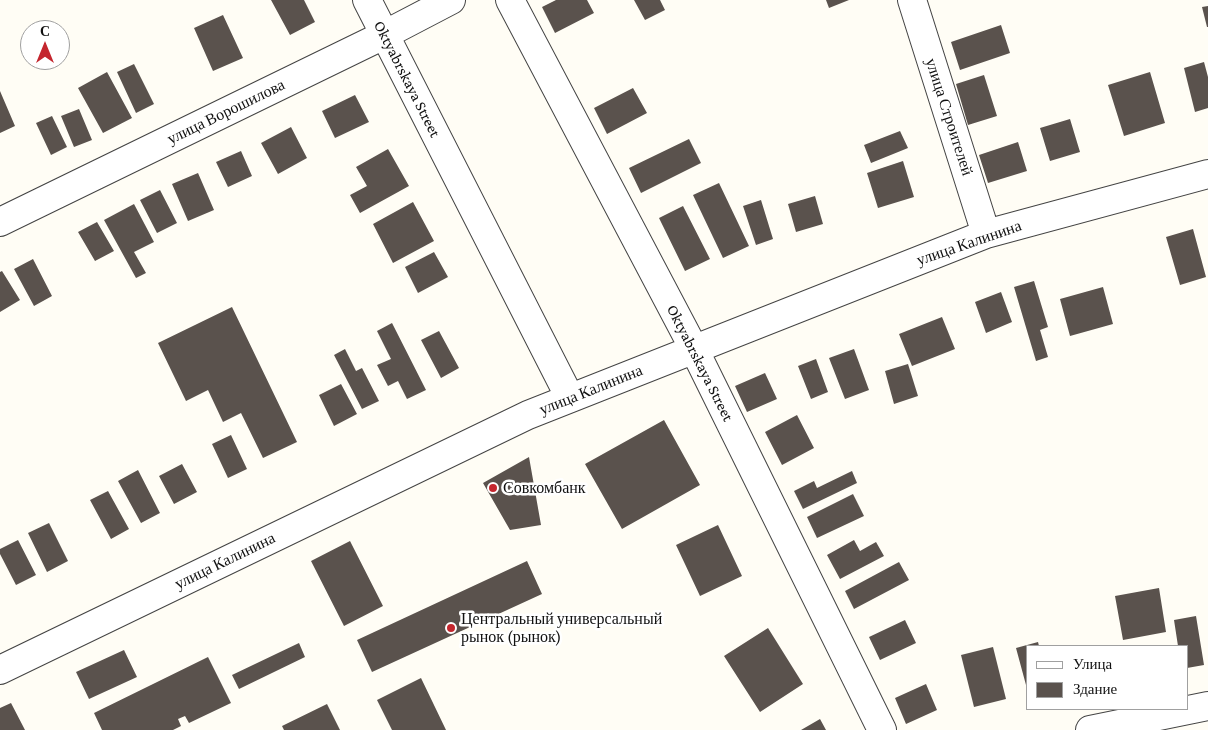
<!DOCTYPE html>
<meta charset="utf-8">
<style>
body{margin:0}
#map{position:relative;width:1208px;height:730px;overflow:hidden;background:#fffdf5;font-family:"Crimson Pro",serif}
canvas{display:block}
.legend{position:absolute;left:1026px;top:645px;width:162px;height:65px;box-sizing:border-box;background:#fff;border:1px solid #a0a0a0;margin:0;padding:6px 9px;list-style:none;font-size:15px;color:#111}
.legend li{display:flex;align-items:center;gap:10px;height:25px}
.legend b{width:25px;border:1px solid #a0a0a0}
.north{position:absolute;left:20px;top:20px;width:50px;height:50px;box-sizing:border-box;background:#fff;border:1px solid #a0a0a0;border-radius:50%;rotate:0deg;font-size:14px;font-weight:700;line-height:20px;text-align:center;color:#111}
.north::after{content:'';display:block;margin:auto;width:18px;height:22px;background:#c4262e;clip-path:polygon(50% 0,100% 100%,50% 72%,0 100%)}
</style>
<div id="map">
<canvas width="1208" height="730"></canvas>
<ul class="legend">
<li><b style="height:6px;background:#fff"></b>Улица</li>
<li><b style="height:14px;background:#5a524d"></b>Здание</li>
</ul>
<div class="north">С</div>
</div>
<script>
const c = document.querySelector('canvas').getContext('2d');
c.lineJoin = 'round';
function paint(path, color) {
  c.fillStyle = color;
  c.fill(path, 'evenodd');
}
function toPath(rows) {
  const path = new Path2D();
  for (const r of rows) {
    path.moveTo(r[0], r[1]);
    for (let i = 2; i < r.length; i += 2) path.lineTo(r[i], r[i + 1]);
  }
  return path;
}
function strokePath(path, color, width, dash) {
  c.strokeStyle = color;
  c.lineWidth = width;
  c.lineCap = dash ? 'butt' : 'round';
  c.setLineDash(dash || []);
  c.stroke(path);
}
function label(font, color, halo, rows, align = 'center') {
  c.font = font + ' "Crimson Pro",serif';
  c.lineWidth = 5;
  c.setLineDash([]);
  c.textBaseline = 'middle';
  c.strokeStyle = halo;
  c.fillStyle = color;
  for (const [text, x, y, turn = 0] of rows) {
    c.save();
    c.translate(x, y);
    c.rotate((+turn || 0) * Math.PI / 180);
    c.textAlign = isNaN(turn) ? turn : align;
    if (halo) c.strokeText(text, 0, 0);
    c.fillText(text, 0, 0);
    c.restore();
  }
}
const building = toPath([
 [271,0,304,0,315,22,290,35],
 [556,0,587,0,594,13,555,33,542,7],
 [634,0,660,0,665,10,645,20],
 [826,0,849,0,829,8],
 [1208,6,1208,27,1207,27,1202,7],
 [223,15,243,58,213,71,194,28],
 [1001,25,1010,53,960,70,951,42],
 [1204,62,1208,77,1208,108,1195,112,1184,68],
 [134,64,154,104,136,113,117,72],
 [107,72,132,118,103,133,78,88],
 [1150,72,1165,123,1124,136,1108,85],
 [984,75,997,116,968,125,956,84],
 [633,88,647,113,607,134,594,108],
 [0,91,15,126,0,133],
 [355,95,369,122,335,138,322,111],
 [79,109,92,140,74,147,61,116],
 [52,116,67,147,51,155,36,123],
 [1070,119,1080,152,1050,161,1040,128],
 [291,127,307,158,278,174,261,143],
 [900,131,908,148,871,163,864,145],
 [689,139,701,163,641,193,629,168],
 [1018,142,1027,171,988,183,979,155],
 [388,149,409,186,360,213,350,195,367,186,356,167],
 [241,151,252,176,228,187,216,162],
 [903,161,914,197,878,208,867,173],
 [198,173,214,210,188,221,172,184],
 [719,183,749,246,723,258,693,195],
 [160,190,177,223,157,233,140,200],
 [815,196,823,224,796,232,788,204],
 [761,200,773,239,756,245,743,206],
 [413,202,434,241,393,263,373,224],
 [134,204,154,242,134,252,146,273,136,278,104,220],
 [683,206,710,259,685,271,659,218],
 [97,222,114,251,95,261,78,232],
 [1193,229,1206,277,1180,285,1166,237],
 [434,252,448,277,418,293,405,267],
 [33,259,52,296,34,306,14,269],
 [2,271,20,300,0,312,0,272],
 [1034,281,1048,327,1040,330,1048,357,1036,361,1014,287],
 [1103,287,1113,324,1070,336,1060,299],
 [1001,292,1012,322,986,333,975,302],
 [232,307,297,442,263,458,241,413,223,422,208,390,186,401,158,343],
 [942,317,955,349,912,366,899,334],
 [392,323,426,390,407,399,398,381,388,386,377,365,391,359,377,331],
 [439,331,459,368,441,378,421,340],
 [345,349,356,371,362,368,379,401,362,409,334,355],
 [854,349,869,390,845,399,829,358],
 [816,359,828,392,811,399,798,366],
 [908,364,918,396,894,404,885,371],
 [765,373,777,399,747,412,735,386],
 [341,384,357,414,334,426,319,395],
 [797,415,814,448,782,465,765,432],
 [664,420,700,485,622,529,585,464],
 [231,435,247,469,228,478,212,444],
 [529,457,541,525,510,530,483,483],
 [182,464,197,492,174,504,159,476],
 [138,470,160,513,141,523,118,481],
 [852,471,857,483,803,509,794,491,814,481,817,488],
 [108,491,129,529,111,539,90,500],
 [853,494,864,516,817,538,807,517],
 [49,523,68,561,47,572,28,533],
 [718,525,742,576,700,596,676,545],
 [18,540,36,575,16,585,0,554,0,549],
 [854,540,860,551,876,542,884,556,840,579,827,555],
 [350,541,383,606,344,626,311,561],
 [527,561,542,594,372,672,357,640],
 [899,562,909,580,854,609,845,591],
 [1159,588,1166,632,1123,640,1115,596],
 [1196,616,1204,665,1187,668,1187,646,1178,646,1174,620],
 [905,620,916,643,880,660,869,637],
 [768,628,803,684,760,712,724,656],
 [1038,642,1039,646,1027,646,1026,685,1016,648],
 [299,643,305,657,239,689,232,675],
 [993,647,1006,699,974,707,961,655],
 [124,650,137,677,89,699,76,672],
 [208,657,231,703,189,723,185,716,178,719,181,726,173,730,102,730,94,713],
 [421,678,446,730,392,730,377,700],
 [926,684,937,710,906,724,895,698],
 [11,703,25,730,0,730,0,708],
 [327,704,340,730,284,730,282,726],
 [820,719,826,730,801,730]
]);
const minor = toPath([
 [367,0,570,398],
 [510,0,694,349,882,730],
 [912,0,986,234],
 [0,222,384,35,451,0],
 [0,670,528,415,986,234,1208,174],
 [1090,730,1208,706]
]);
const markers = [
 [493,488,5,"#c4262e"],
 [451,628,5,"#c4262e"]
];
const streetNames = [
 ["Oktyabrskaya Street",407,79,63],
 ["улица Ворошилова",226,112,-26],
 ["улица Строителей",949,117,72],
 ["улица Калинина",969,243,-19],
 ["Oktyabrskaya Street",700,363,63],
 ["улица Калинина",591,390,-22],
 ["улица Калинина",225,561,-26]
];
const poiNames = [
 ["Совкомбанк",503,488],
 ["Центральный универсальный",461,619],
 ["рынок (рынок)",461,637]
];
paint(building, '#5a524d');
strokePath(minor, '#444', 30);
strokePath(minor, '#fff', 28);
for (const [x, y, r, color] of markers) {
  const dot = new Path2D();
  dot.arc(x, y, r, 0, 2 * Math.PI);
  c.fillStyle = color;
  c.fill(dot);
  strokePath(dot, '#fff', 2);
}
label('16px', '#111', '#fff', streetNames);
label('16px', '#111', '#fff', poiNames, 'left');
</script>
